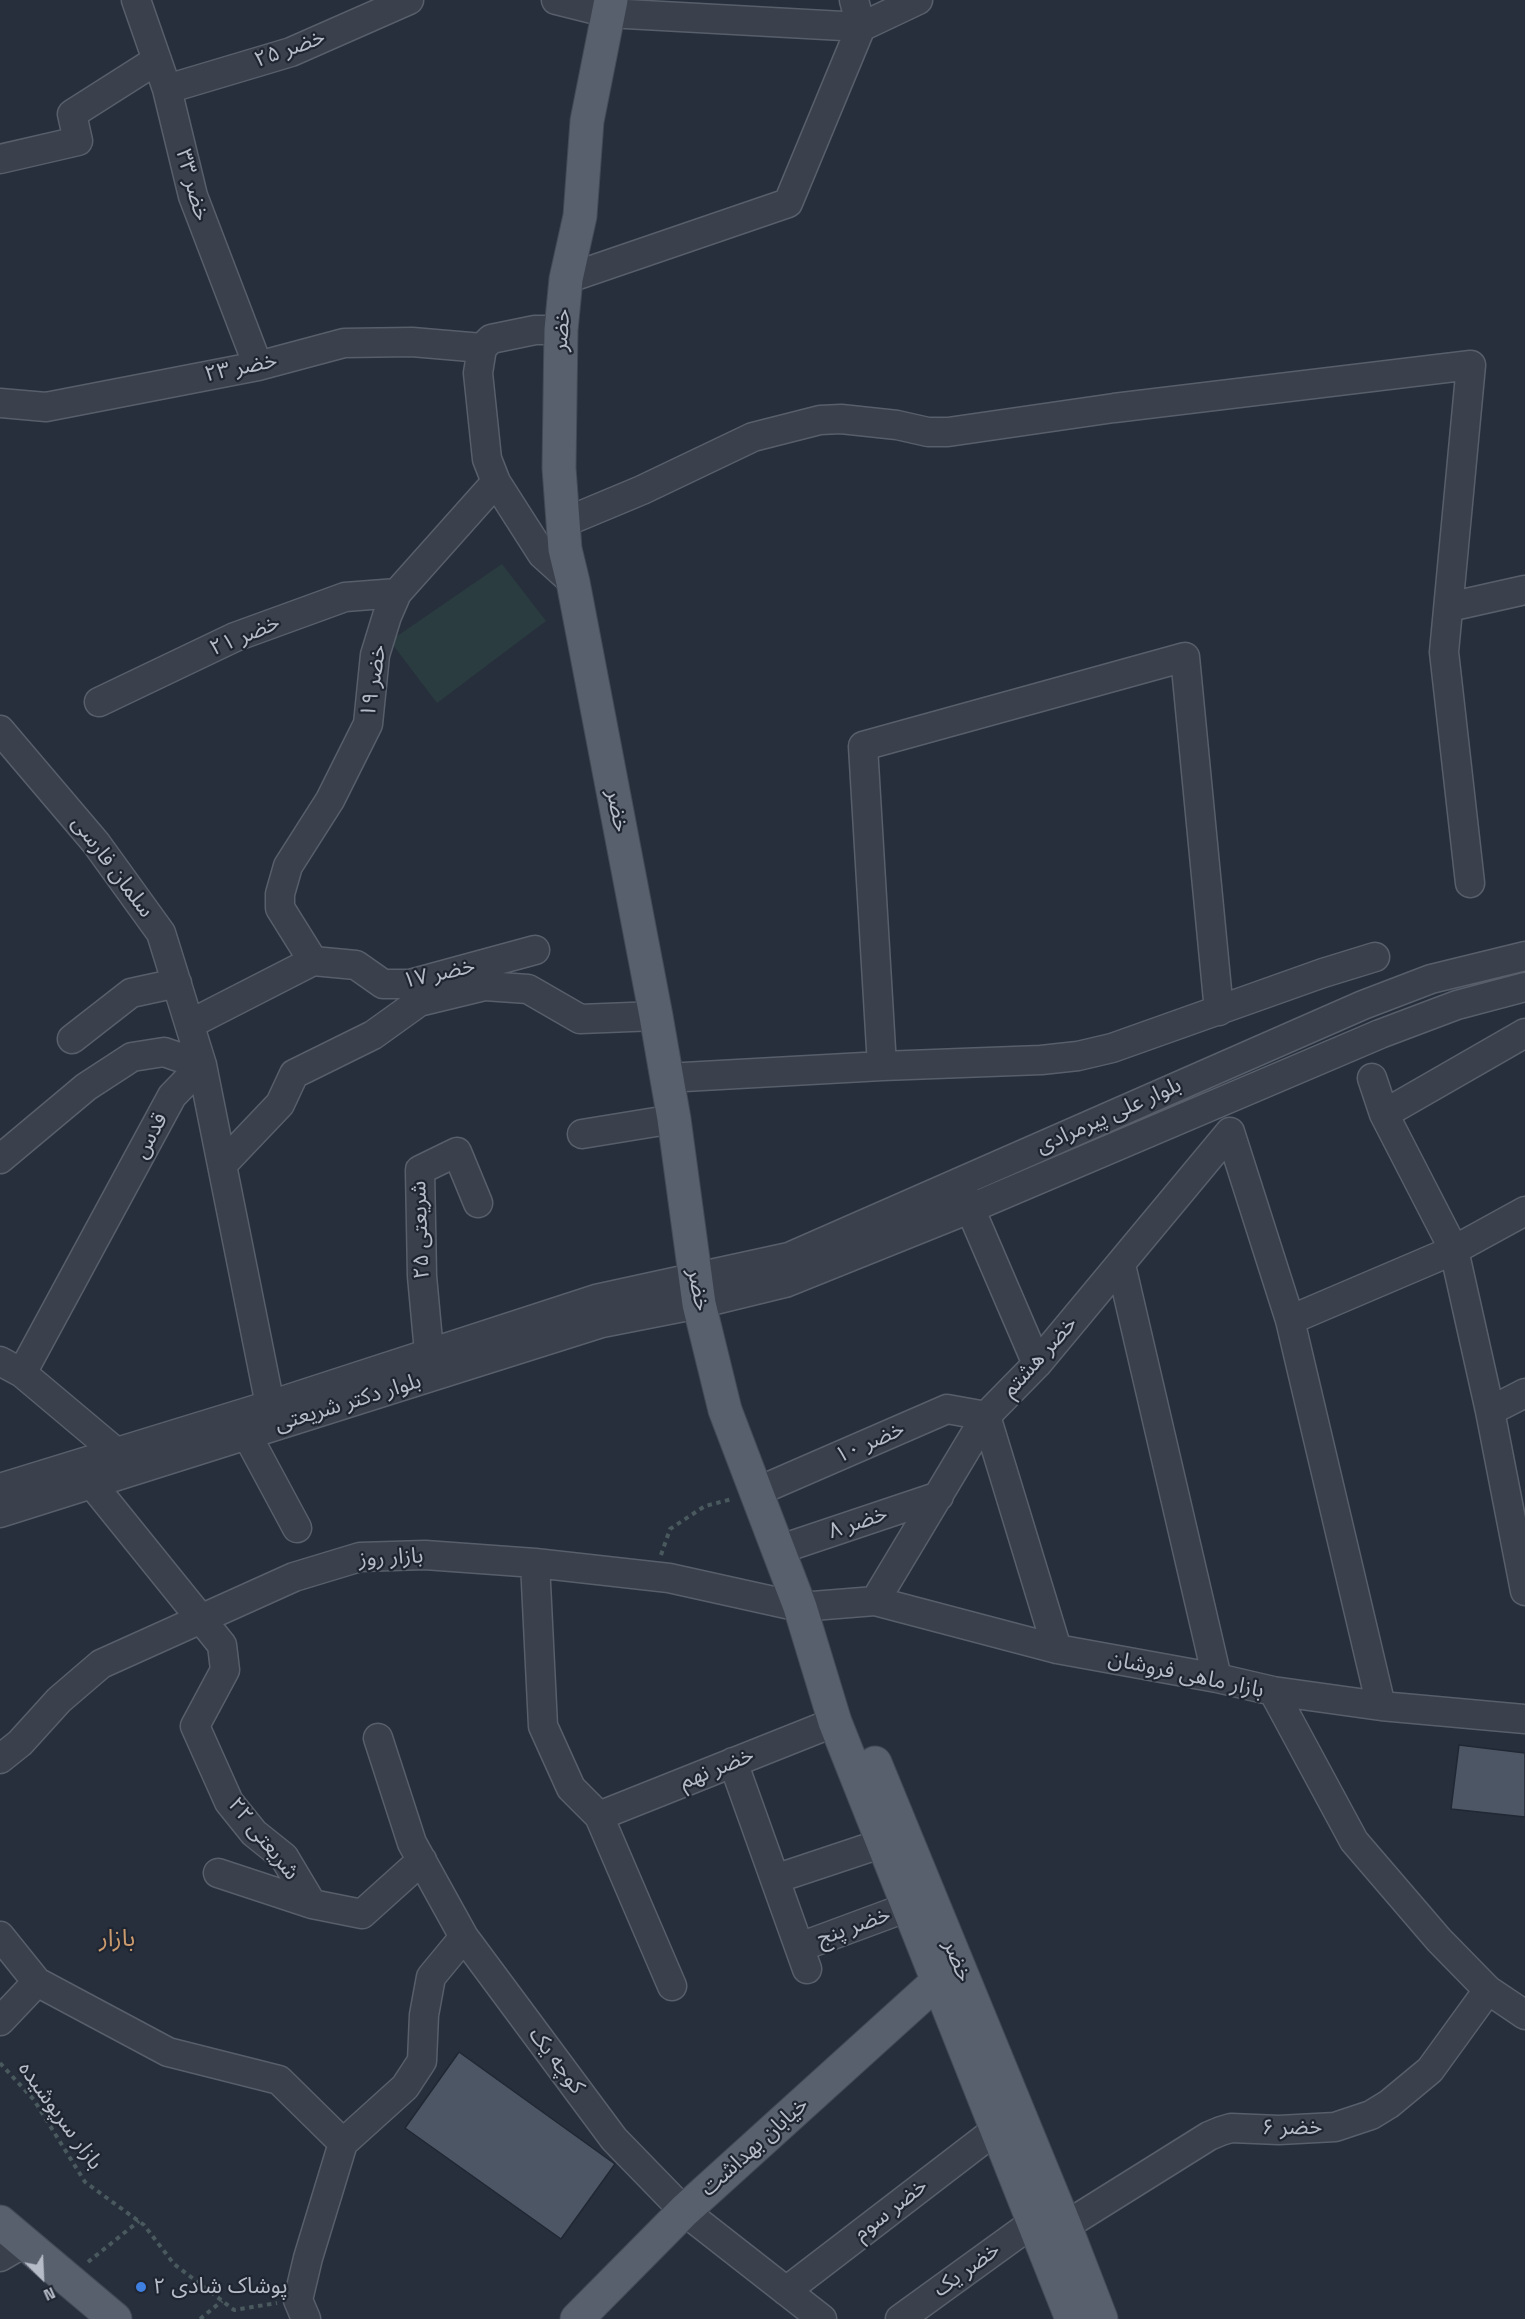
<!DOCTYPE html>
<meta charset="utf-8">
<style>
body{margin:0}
#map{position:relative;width:1525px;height:2319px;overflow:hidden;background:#272f3d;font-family:"Space Grotesk",sans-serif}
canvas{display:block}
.north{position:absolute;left:12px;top:2247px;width:60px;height:60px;-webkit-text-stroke:4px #1f2632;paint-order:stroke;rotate:156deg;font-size:16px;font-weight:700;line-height:24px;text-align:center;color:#b6bcc8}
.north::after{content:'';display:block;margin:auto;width:21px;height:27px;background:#b6bcc8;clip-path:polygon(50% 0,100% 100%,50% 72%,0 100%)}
</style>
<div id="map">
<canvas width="1525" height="2319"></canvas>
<div class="north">N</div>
</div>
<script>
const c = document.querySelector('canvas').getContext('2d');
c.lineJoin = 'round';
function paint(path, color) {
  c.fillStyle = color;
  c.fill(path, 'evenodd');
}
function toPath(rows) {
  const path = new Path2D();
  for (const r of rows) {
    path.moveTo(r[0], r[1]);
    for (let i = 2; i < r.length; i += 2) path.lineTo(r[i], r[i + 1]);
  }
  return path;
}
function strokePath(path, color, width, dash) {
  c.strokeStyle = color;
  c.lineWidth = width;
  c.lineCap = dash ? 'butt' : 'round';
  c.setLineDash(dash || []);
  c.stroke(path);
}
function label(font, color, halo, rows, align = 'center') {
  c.font = font + ' "Space Grotesk","Noto Sans Arabic",sans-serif';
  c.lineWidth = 4.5;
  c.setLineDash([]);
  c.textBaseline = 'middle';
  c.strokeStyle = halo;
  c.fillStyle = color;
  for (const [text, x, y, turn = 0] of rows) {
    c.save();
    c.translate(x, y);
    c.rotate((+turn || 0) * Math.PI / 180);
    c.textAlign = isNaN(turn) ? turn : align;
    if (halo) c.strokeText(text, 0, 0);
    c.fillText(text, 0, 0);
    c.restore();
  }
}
const green = toPath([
 [502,564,546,621,437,703,390,641]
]);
const building = toPath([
 [1459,1745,1525,1753,1525,1817,1451,1809,1459,1745],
 [459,2052,615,2164,561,2239,405,2128,459,2052]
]);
const path = toPath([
 [661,1555,670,1529,705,1506,732,1499],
 [0,2063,34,2100,85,2182,144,2225,174,2264,234,2310,277,2303],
 [88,2262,139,2221],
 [200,2319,222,2301]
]);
const minor = toPath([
 [136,0,167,89,193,196,258,366],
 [556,0,608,13,861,27,918,0],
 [167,89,291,52,409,0],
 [0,159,78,141,72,114,157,60],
 [566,279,788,203,861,27,854,0],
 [561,330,535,330,491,339,482,348,478,373,487,459,496,482,542,554,573,582],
 [0,403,46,407,258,366,344,343,412,342,482,348],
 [563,523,642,490,753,437,820,420,841,419,897,425,928,432,948,432,1114,408,1471,365,1444,652,1470,883],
 [1449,607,1525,590],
 [99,702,235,637,345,597,397,593],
 [0,730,96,843,161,933,202,1065,270,1405],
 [313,961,280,908,280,894,288,866,330,800,368,724,375,655,387,616,397,593,496,482],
 [313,961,356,965,383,984,410,984,535,950],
 [190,1024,313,961],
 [72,1039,131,993,177,983],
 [882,1066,863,746,1185,657,1219,1011],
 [666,1078,882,1066,1041,1060,1078,1056,1112,1048,1323,973,1375,957],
 [1372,1078,1384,1114,1454,1250,1490,1411,1525,1591],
 [1384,1114,1525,1033],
 [1230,1132,1290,1320,1381,1706],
 [582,1134,674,1119],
 [0,1159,86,1087,132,1057,164,1052,202,1065],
 [222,1165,280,1104,294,1074,373,1035,419,1002,485,986,528,989,580,1019,656,1016],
 [963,1192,1037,1364],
 [1121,1265,1217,1678],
 [1290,1320,1454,1250,1525,1211],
 [429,1352,422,1276,420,1170,457,1152,478,1203],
 [0,1361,22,1373,116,1452],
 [22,1373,172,1096,202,1065],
 [1490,1411,1525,1393],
 [247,1435,297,1528],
 [92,1484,222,1645,225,1670,195,1726,229,1802,254,1833,284,1857,312,1904,362,1914,422,1860],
 [0,1488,270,1405,596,1299,789,1257,1363,1005,1431,979,1525,956],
 [756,1492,947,1409,986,1416,1057,1649],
 [0,1513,602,1323,699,1304,785,1283,969,1209,1380,1034,1457,1005,1525,987],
 [778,1550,939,1496],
 [535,1563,543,1726,571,1788,599,1816,672,1986],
 [875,1601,986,1416,1037,1364,1230,1132],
 [1273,1691,1381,1706,1525,1719],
 [378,1738,412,1843,464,1937,614,2139,684,2211,822,2319],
 [0,1759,20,1743,59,1700,101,1664,294,1577,360,1557,425,1555,535,1563,669,1578,800,1607,875,1601,1057,1649,1217,1678,1273,1691,1354,1841,1439,1940,1488,1990,1525,2015],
 [733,1762,807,1969],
 [599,1816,835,1722],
 [218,1873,312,1904],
 [775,1879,883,1843],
 [0,1936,37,1982,168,2052,279,2080,343,2143],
 [800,1947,908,1907],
 [0,2021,37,1982],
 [1065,2226,1209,2136,1221,2131,1231,2128,1279,2130,1335,2127,1371,2115,1389,2104,1430,2070,1488,1990],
 [0,2257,24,2243],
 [786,2291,997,2129],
 [306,2319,298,2300,308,2258,343,2143,405,2087,422,2061,424,2015,431,1977,464,1937],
 [900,2319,1034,2222]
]);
const major = toPath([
 [611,0,587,121,580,216,566,279,561,330,559,468,565,549,573,582,656,1016,674,1119,699,1304,725,1410,800,1607,835,1722,1072,2319],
 [875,1763,1065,2226,1101,2319],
 [0,2222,115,2319],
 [577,2319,684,2211,938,1981,956,1974]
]);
const markers = [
 [141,2287,6,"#3f7fe0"]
];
const streetNames = [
 ["خضر ۲۵",290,49,-20],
 ["خضر ۳۳",192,185,74],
 ["خضر",562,330,-86],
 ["خضر ۲۳",241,368,-12],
 ["خضر ۲۱",245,636,-23],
 ["خضر ۱۹",374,681,-81],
 ["خضر",617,811,79],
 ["سلمان فارسی",112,867,53],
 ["خضر ۱۷",439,974,-13],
 ["بلوار علی پیرمرادی",1109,1116,-24],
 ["قدس",151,1136,-62],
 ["شریعتی ۲۵",421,1230,-92],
 ["خضر",698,1290,79],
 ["خضر هشتم",1040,1357,-48],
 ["بلوار دکتر شریعتی",348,1403,-17],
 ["خضر ۱۰",870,1443,-24],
 ["خضر ۸",858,1523,-19],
 ["بازار روز",391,1558,-3],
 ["بازار ماهی فروشان",1186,1675,12],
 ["خضر نهم",717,1769,-22],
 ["شریعتی ۲۲",263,1839,51],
 ["خضر پنج",854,1927,-20],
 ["خضر",957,1961,68],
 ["کوچه یک",556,2061,53],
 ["بازار سرپوشیده",60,2116,54],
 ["خضر ۶",1292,2128,-1],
 ["خیابان بهداشت",755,2147,-42],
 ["خضر سوم",891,2210,-38],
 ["خضر یک",967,2270,-36]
];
const poiNames = [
 ["پوشاک شادی ۲",153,2287]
];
const neighbourhoodNames = [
 ["بازار",117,1939]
];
paint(green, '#2a3c3f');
paint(building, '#4d5665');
strokePath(building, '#212834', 1.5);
strokePath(minor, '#585f6b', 31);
strokePath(major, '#434a56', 35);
strokePath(path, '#49595d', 4, [4.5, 4.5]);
strokePath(minor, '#3a414d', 28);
strokePath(major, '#59606d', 33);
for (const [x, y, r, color] of markers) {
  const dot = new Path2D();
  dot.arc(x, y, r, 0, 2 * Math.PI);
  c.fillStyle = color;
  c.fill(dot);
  strokePath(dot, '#1f2632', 2);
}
label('22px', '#b6bcc8', '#1f2632', streetNames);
label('22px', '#b6bcc8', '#1f2632', poiNames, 'left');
label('24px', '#cc9b6d', '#1f2632', neighbourhoodNames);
</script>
